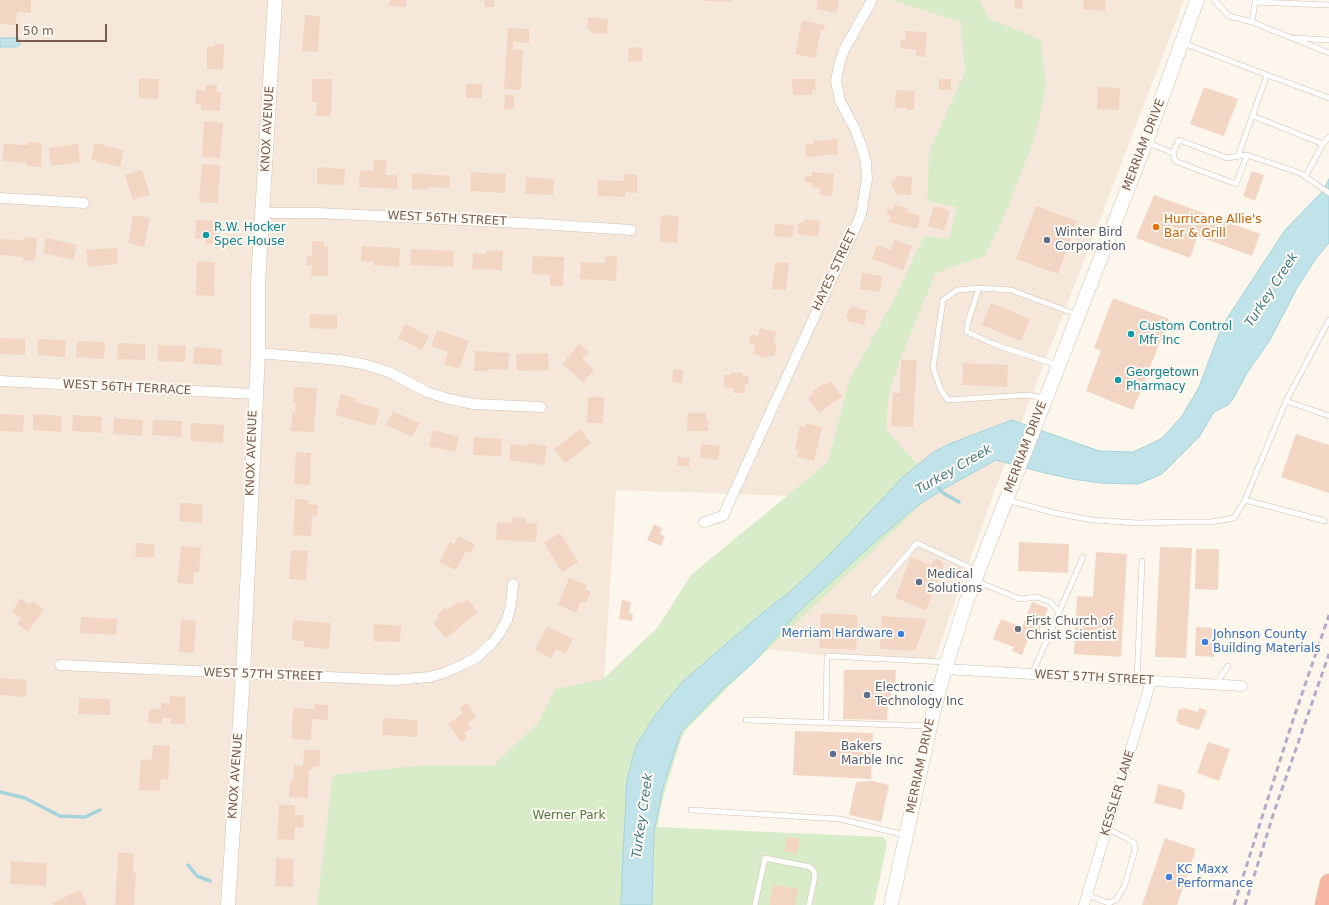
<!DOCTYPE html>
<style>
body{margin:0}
#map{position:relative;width:1329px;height:905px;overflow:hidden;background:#fdf6ec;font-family:"DejaVu Sans",sans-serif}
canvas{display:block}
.scale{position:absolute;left:16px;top:24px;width:91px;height:18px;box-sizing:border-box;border:2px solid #7a5c4d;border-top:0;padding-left:5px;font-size:12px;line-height:14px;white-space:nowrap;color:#7a5c4d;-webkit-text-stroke:3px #fffaf3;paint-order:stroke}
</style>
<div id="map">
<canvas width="1329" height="905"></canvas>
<div class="scale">50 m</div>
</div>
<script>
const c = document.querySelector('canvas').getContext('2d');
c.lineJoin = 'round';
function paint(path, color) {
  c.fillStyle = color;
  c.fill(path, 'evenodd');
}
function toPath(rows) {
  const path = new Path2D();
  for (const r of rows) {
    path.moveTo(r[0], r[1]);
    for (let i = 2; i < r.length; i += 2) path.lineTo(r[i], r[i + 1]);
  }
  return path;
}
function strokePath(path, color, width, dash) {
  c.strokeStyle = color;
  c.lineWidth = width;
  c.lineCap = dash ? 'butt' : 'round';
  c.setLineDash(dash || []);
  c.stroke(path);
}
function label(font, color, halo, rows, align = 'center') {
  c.font = font + ' "DejaVu Sans",sans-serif';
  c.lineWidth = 4;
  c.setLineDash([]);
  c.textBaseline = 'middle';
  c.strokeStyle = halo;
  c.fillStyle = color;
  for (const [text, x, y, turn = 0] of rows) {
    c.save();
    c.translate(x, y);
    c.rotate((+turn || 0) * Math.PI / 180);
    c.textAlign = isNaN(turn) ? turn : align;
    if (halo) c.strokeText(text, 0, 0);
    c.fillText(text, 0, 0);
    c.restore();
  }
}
const residential = toPath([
 [0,0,1184,0,1087,253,993,495,934,661,827,656,656,636,793,496,616,490,590,905,0,905]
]);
const green = toPath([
 [891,0,979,0,990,19,1041,40,1046,87,1036,133,1010,203,985,256,955,266,935,274,900,360,889,391,886,430,939,488,727,688,685,731,680,742,664,794,657,827,884,837,887,845,874,905,317,905,333,775,424,765,494,765,538,723,555,689,603,679,658,627,691,575,828,462,849,381,896,296,924,236,949,239,957,207,927,201,929,152,965,72,961,22]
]);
const water = toPath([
 [0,38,16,38,20,40,20,45,16,47,0,47,0,38],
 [1329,179,1329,243,1317,257,1297,288,1270,340,1247,373,1233,399,1228,405,1214,412,1199,437,1162,474,1138,484,1100,483,1072,479,1041,472,996,460,947,487,917,506,879,538,798,612,755,661,726,686,681,732,663,787,654,832,652,905,621,905,623,854,627,780,636,746,656,714,683,681,760,615,791,591,830,554,903,477,932,453,949,444,1012,420,1099,451,1133,452,1161,439,1182,416,1199,387,1222,326,1285,230,1322,192,1329,179]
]);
const stream = toPath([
 [939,488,943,493,959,502],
 [0,792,25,798,60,816,85,817,100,810],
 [188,865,197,876,210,881]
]);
const building = toPath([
 [0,0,31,0,31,13,17,12,16,25,0,24],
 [390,0,406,0,406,7,389,6],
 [484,0,494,0,494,7,485,7],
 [704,0,732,0,732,2,704,1],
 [818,0,839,0,836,13,816,9],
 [1015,0,1023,0,1022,9,1014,8],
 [1084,0,1106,0,1105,11,1083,9],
 [305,15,320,16,318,52,302,51],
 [588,17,608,19,607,34,591,33,591,30,587,29],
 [802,20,825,25,824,30,821,30,815,58,795,54],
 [508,28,529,29,529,43,513,42,513,49,523,50,521,90,504,89],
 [906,31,927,32,925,57,916,56,917,50,900,48,901,40,905,41],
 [215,44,224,44,223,70,207,69,207,46,214,47],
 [629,47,643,48,642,62,628,61],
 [139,78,159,79,158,99,139,98],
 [312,79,332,79,331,116,316,116,317,102,312,102],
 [792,79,815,79,816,90,812,90,812,95,793,95],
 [939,79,951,79,951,90,939,90],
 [466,84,482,84,482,98,466,98],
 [205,85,217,85,217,92,221,92,220,111,201,110,201,105,195,104,196,90,205,91],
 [1098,87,1120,88,1119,110,1097,109],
 [1204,87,1238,99,1224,136,1190,124],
 [896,90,915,91,914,110,906,110,906,108,895,108],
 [505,95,514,95,514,109,504,109],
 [204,121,223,123,220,158,202,157],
 [837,139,838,154,806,157,805,145,813,144,813,141],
 [28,142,42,143,41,167,27,166,27,163,2,161,4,144,28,145],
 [95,143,124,150,120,167,91,160],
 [78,144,80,162,51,166,49,148],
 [374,160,387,160,386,175,397,175,397,189,359,187,360,170,373,171],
 [202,164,220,165,218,203,199,202],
 [317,167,345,169,344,185,317,184],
 [142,170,150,195,133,200,125,175],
 [1252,171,1264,175,1255,201,1243,196],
 [471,172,506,174,505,193,470,191],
 [812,172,834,174,832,196,820,195,820,188,812,187,812,183,805,182,805,176,812,176],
 [412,173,450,176,449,188,428,187,428,190,412,189],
 [624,174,637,175,637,193,625,192,625,197,597,196,598,180,624,181],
 [896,176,912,177,911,195,895,194,895,188,892,188,892,181,895,181],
 [526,177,554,179,553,195,525,194],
 [1154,195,1260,234,1252,256,1159,222,1197,238,1190,258,1136,238],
 [894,205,908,208,907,212,920,216,917,229,889,222,891,216,887,215,888,209,893,210],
 [934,206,950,211,944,231,928,226],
 [1036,206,1077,221,1058,274,1016,259],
 [133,215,150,218,144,247,128,243],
 [661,215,679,216,677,243,660,242],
 [805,219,820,221,818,237,797,234,799,222,804,223],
 [196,220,222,221,222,231,217,231,217,245,205,244,205,239,195,239],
 [775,223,794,226,792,238,774,236],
 [24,237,37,238,35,261,23,260,23,257,0,255,0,239,24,240],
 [46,238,77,245,73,260,43,253],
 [894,240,912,246,903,270,872,259,877,245,891,250],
 [312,241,324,242,324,247,328,247,328,276,311,276,312,265,306,265,307,256,312,256],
 [362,246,400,248,399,267,373,265,373,261,361,261],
 [117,248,118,264,88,267,86,250],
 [411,249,454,251,453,267,410,265],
 [486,251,503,251,502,270,472,269,473,253,486,254],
 [533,256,564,257,563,286,550,286,550,275,532,274],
 [605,256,617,256,616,281,580,279,581,262,605,263],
 [197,261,215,262,214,296,196,295],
 [775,262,789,263,786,290,772,289],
 [862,273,882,276,880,292,860,289],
 [1113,298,1169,319,1133,410,1086,391,1101,351,1094,348],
 [991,303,1030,319,1021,341,982,325],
 [852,306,867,311,864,325,848,321,849,318,846,317,848,309,851,309],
 [310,314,337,315,337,329,309,328],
 [405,324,429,336,422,350,398,338],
 [760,328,776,332,773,343,777,344,774,357,768,355,767,358,753,354,755,345,749,343,751,334,758,336],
 [437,330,469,341,459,369,444,364,448,352,431,346],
 [0,338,25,339,25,355,0,354],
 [38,339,66,340,65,357,37,355],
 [77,341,105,342,104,359,76,357],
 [118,343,145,344,145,360,117,359],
 [579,344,589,352,582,359,594,370,583,382,562,364],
 [158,345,186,346,185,362,157,361],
 [194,347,222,349,221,365,193,364],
 [475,351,509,353,508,370,488,369,488,371,474,371],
 [548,353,549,370,517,371,516,354],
 [901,360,917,360,913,427,891,426,893,393,900,393],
 [963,363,1008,365,1007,387,962,385],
 [673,369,683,370,682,383,672,382],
 [731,372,743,373,743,376,749,376,748,384,745,384,744,393,733,393,733,388,724,387,724,375,731,375],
 [831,381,842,396,819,413,808,398,813,394,812,392,824,383,825,386],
 [294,387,317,388,314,432,291,431,292,412,295,413,296,403,293,403],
 [341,394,356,398,355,402,380,409,375,426,335,415],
 [588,397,604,397,603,423,587,423],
 [393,411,419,423,412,437,386,425],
 [688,413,706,413,706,419,708,419,708,431,687,431],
 [0,414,24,415,23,432,0,431],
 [33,414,62,416,61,432,33,430],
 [73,415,102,417,101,433,72,431],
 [114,418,143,420,142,436,113,434],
 [153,420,182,421,181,437,152,435],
 [191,423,224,425,223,443,190,441],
 [806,423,822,427,814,461,797,457,799,450,795,449,800,426,805,427],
 [580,429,591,443,565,463,554,449],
 [433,430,459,437,455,452,429,446],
 [1296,434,1329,445,1329,493,1281,477],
 [474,437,502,439,501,456,473,455],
 [528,443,547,446,544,465,509,460,511,444,528,446],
 [701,444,720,446,718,460,700,458],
 [296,452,311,453,310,485,294,484],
 [678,457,690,458,689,467,677,465],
 [295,499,309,500,308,504,318,505,317,516,312,515,311,536,293,535],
 [180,503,203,504,202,523,179,521],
 [512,517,526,518,526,523,537,524,536,542,496,540,497,522,512,523],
 [654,524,662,528,660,534,665,536,661,546,647,540],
 [560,533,578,562,562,572,544,543],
 [458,536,475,544,470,553,466,551,456,570,439,562,450,542,454,544],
 [1019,542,1069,544,1068,573,1018,571],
 [136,543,155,544,154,558,135,557],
 [181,546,201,548,199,572,194,572,193,584,177,583],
 [1160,547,1192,548,1186,658,1155,657],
 [1196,549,1219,549,1218,590,1195,589],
 [291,550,308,551,306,580,289,579],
 [1096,552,1127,554,1121,657,1074,654,1077,596,1093,597],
 [911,557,931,565,933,560,935,561,936,559,940,560,944,566,926,610,895,598],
 [569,578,587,585,585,589,591,592,586,603,581,601,576,613,558,605],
 [21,598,30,605,33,601,44,609,28,632,17,624,21,618,12,611],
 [467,599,478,612,446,638,433,623,439,618,437,615,445,608,448,610,459,601,462,604],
 [622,600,631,602,629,614,633,614,632,621,619,619],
 [1032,602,1048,608,1038,634,1031,631,1022,655,1012,651,1014,647,993,639,1001,619,1022,627],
 [821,613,858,615,856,650,819,648],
 [882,616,927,619,915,651,880,649],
 [81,617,117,619,116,635,80,633],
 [181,619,196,621,194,653,179,652],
 [293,620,331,623,329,649,304,647,304,641,292,640],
 [374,624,401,626,400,642,373,641],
 [547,626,573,639,565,654,556,649,551,658,535,650],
 [1196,627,1215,628,1214,657,1195,656],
 [844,670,896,670,895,686,891,686,891,704,888,703,887,720,843,719],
 [0,678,27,680,26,697,0,695],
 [170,696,186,697,185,724,171,724,171,718,162,718,162,724,148,723,149,709,161,709,161,703,169,703],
 [79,698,110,699,110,715,78,714],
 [467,703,476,717,468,723,471,728,464,733,467,738,461,742,448,724,463,713,459,708],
 [314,704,328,705,328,720,312,719,311,740,292,739,293,708,314,709],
 [1183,708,1198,712,1199,708,1207,710,1199,730,1179,724,1180,723,1176,721,1179,709,1183,710],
 [383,718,418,720,417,737,382,735],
 [795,731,873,733,871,779,793,775],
 [1208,742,1230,749,1219,781,1197,773],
 [153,745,170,746,168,780,161,779,160,791,139,790,141,759,152,760],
 [304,750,320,750,320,766,315,766,309,771,308,798,289,797,290,781,293,781,294,765,303,766],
 [872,781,889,785,881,822,849,815,856,782],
 [1158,784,1182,790,1185,796,1182,810,1154,803],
 [279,805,295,805,295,815,304,815,303,828,295,827,294,840,277,839],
 [787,837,800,839,797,854,784,851],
 [1165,838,1196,849,1177,905,1142,905],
 [118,852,134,854,133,872,136,873,134,905,115,905],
 [276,858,294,859,293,887,275,886],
 [11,861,47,863,46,886,10,884],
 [773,884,798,889,795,905,769,905],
 [80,890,87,905,54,905,53,903]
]);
const lane = toPath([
 [1214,0,1229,16,1252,22,1329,53],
 [1252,22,1255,2,1329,5],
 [1295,38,1329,40],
 [1183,43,1267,75,1238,156],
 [1267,75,1329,98],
 [1253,116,1323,144,1305,177],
 [1146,142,1173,153,1179,140,1227,158,1247,155,1300,173,1329,193],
 [1323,144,1329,137],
 [1173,153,1175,161,1236,184,1247,155],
 [979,288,967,325,967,332,996,345,1057,365],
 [1044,398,1028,395,948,400,941,390,933,368,943,300,957,290,979,288,1011,290,1078,315],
 [1286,401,1329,320],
 [1007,500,1055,513,1092,520,1137,523,1182,522,1211,522,1234,518,1245,500,1286,401,1329,416],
 [1245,500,1325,521],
 [976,581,1020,599,1037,597,1050,602,1059,612],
 [873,594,917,543,977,571],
 [1032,674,1083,557],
 [1137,680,1142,561],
 [1216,684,1228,666],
 [746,720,929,726],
 [826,722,827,656,945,662],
 [691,810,840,819,905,835],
 [1087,895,1109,903,1116,900,1124,887,1134,854,1135,848,1134,843,1124,837,1107,829],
 [755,905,765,858,810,867,813,870,815,876,809,905]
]);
const street = toPath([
 [0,198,84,203],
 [263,213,318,213,540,224,631,230],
 [258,353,339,360,363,364,389,372,427,392,449,399,474,404,541,407],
 [0,381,255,394],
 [704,522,723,516,861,215,867,179,866,162,861,145,855,129,840,101,836,81,839,65,844,50,872,0],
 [60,665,394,680,430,677,444,673,464,664,477,657,492,643,499,634,507,620,511,605,513,584],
 [945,669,1242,686],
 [1084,905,1151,681]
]);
const secondary = toPath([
 [228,905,243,674,258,353,258,283,275,0],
 [891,905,933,713,945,669,967,600,1146,142,1197,0]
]);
const highway = toPath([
 [1324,905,1329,883]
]);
const rail = toPath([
 [1234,905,1292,723,1329,615],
 [1245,905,1274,812,1329,654]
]);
const markers = [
 [1156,227,4,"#e8710a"],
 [206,235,4,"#0f9aa8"],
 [1047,240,4,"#5c6f8a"],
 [1131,334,4,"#0f9aa8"],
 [1118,380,4,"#0f9aa8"],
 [919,582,4,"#5c6f8a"],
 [1018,629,4,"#6b7280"],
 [901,634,4,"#3f7fe0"],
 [1205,642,4,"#3f7fe0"],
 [867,695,4,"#5c6f8a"],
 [833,754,4,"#5c6f8a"],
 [1169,877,4,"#3f7fe0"]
];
const streetNames = [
 ["KNOX AVENUE",268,129,-87],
 ["MERRIAM DRIVE",1144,145,-69],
 ["WEST 56TH STREET",447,219,3],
 ["HAYES STREET",835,270,-65],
 ["WEST 56TH TERRACE",127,388,3],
 ["MERRIAM DRIVE",1026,447,-69],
 ["KNOX AVENUE",252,453,-88],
 ["WEST 57TH STREET",263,675,2],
 ["WEST 57TH STREET",1094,678,3],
 ["MERRIAM DRIVE",921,766,-78],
 ["KNOX AVENUE",236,776,-86],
 ["KESSLER LANE",1118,793,-73]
];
const foodNames = [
 ["Hurricane Allie's",1164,220],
 ["Bar & Grill",1164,234]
];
const cultureNames = [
 ["R.W. Hocker",214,228],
 ["Spec House",214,242],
 ["Custom Control",1139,327],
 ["Mfr Inc",1139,341],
 ["Georgetown",1126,373],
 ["Pharmacy",1126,387]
];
const serviceNames = [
 ["Winter Bird",1055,233],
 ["Corporation",1055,247],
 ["Medical",927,575],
 ["Solutions",927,589],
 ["Electronic",875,688],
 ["Technology Inc",875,702],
 ["Bakers",841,747],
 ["Marble Inc",841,761]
];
const worshipNames = [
 ["First Church of",1026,622],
 ["Christ Scientist",1026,636]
];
const shopNames = [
 ["Merriam Hardware",893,634,"right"],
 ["Johnson County",1213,635],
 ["Building Materials",1213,649],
 ["KC Maxx",1177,870],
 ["Performance",1177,884]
];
const parkNames = [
 ["Werner Park",569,816]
];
const waterNames = [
 ["Turkey Creek",1272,290,-57],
 ["Turkey Creek",954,470,-30],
 ["Turkey Creek",643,816,-82]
];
paint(residential, '#f5e8da');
paint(green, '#d8ecc9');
paint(water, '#bfe3e8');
strokePath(water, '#a5d3da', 1);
strokePath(stream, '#a5d3da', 3.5);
paint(building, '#f3d5c3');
strokePath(lane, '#d1beb0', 6);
strokePath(street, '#d1beb0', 11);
strokePath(secondary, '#d6c0b0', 15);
strokePath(highway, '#dad1cd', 19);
strokePath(lane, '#fff', 5);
strokePath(street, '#fff', 10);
strokePath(secondary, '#fff', 14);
strokePath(highway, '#f7b7a3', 18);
strokePath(rail, '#b9a8c9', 3, [6, 4]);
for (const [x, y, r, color] of markers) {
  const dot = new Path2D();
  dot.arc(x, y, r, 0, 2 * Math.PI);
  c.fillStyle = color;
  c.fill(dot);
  strokePath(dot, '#fffaf3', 1.5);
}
label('12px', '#7a5c4d', '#fffaf3', streetNames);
label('12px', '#c56008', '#fffaf3', foodNames, 'left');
label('12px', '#0d838f', '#fffaf3', cultureNames, 'left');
label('12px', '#4e5e75', '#fffaf3', serviceNames, 'left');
label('12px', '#5b616d', '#fffaf3', worshipNames, 'left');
label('12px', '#366cbe', '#fffaf3', shopNames, 'left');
label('12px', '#537a41', '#fffaf3', parkNames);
label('italic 13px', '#437c86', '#fffaf3', waterNames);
</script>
